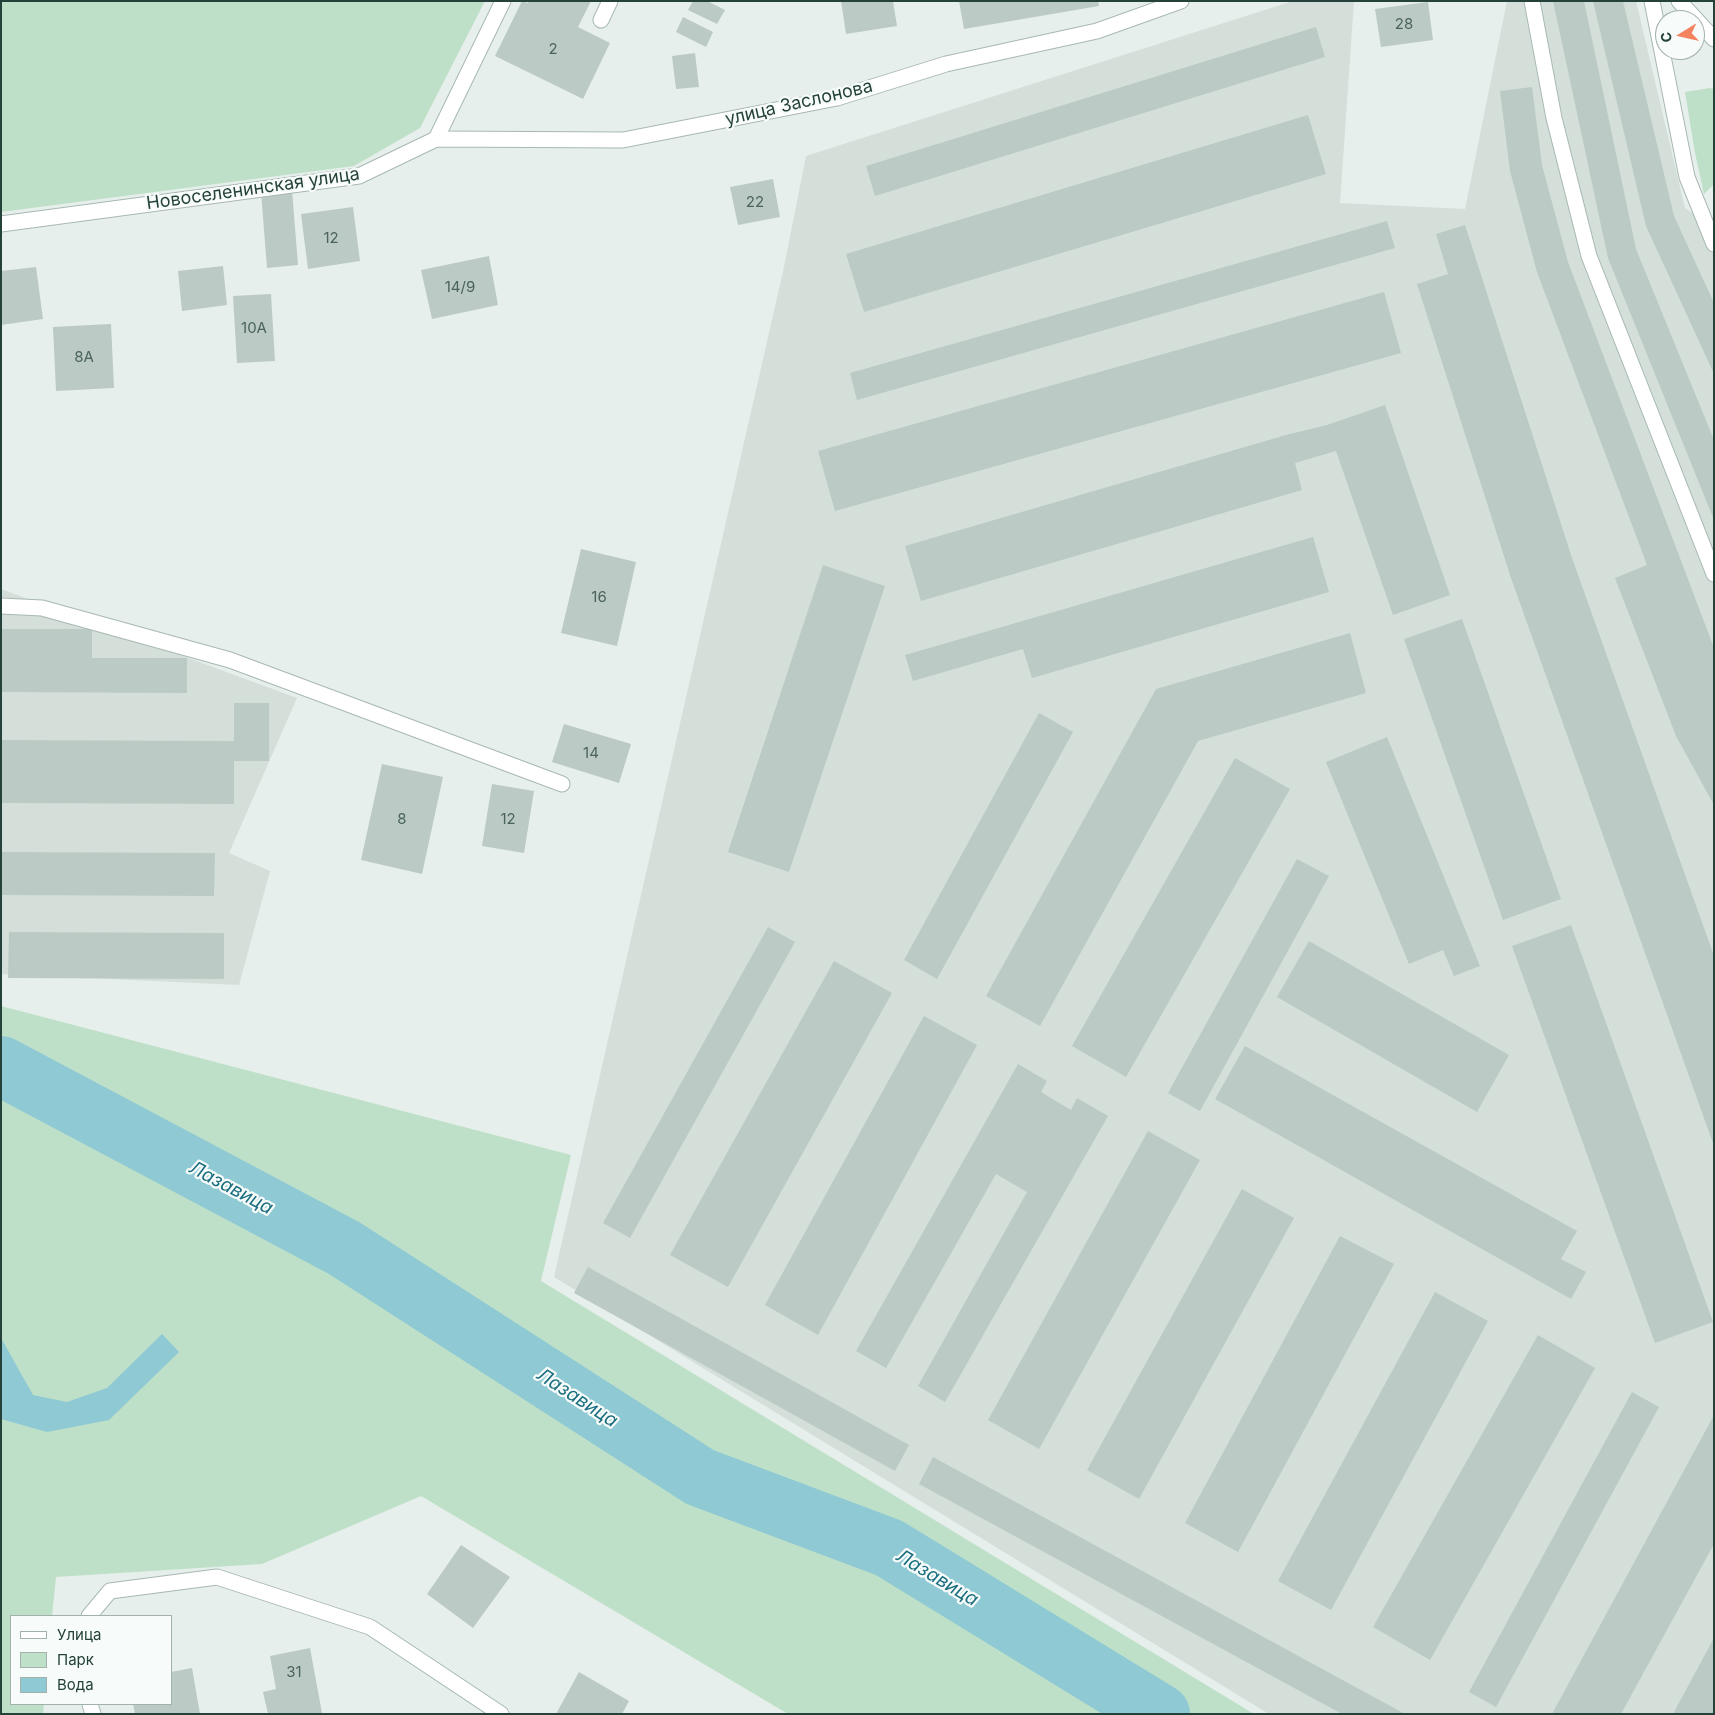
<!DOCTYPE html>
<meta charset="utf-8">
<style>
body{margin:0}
#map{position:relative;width:1715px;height:1715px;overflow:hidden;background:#e6efeb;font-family:Inter,sans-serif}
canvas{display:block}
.frame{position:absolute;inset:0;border:2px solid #24423a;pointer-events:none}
.legend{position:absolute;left:10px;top:1615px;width:162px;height:90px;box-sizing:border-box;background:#f7fbf9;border:1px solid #a3b1ad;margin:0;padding:6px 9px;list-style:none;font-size:15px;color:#24423a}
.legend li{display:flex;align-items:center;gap:10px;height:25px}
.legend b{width:25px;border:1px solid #a3b1ad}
.north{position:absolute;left:1655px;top:10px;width:50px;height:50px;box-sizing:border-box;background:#f7fbf9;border:1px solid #a3b1ad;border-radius:50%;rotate:261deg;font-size:14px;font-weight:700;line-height:20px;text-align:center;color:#24423a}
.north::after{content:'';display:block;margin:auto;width:18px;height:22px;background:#f4845f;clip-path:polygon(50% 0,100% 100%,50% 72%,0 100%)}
</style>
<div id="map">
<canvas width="1715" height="1715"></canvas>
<div class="frame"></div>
<ul class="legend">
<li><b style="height:6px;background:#fff"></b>Улица</li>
<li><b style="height:14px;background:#bfe0c8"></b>Парк</li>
<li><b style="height:14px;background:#8ec9d4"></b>Вода</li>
</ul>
<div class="north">С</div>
</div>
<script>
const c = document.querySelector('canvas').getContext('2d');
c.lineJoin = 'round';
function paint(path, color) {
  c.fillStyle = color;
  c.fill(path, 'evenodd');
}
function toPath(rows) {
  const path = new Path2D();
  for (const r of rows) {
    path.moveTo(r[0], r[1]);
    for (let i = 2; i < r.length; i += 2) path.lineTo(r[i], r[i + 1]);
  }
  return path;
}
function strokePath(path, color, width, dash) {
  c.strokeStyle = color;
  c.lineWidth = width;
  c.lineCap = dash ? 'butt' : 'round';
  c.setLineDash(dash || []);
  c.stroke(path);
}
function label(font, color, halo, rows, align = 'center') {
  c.font = font + ' Inter,sans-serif';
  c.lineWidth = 4.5;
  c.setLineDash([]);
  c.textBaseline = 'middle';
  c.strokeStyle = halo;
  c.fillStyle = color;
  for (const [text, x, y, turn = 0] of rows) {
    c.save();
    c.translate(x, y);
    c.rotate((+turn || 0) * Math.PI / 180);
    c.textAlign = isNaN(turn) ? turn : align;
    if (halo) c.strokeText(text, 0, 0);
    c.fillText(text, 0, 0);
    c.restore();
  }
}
const built = toPath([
 [1293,1,1354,1,1340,203,1465,209,1507,1,1636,1,1685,208,1714,227,1714,1714,1269,1714,554,1277,784,267,806,156],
 [1,589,297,698,229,853,270,871,239,985,1,974]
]);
const green = toPath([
 [1,1,485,1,420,128,354,166,1,212],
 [1710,88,1714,89,1714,184,1704,194,1695,153,1685,92],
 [1,1006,571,1155,541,1281,1254,1714,788,1714,421,1496,262,1564,56,1577,52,1616,11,1616,11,1704,44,1704,43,1714,1,1714]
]);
const water = toPath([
 [162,1334,179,1352,109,1420,47,1432,1,1419,1,1338,33,1395,67,1402,107,1388]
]);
const river = toPath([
 [1,1066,344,1248,700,1477,889,1548,1160,1714]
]);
const building = toPath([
 [522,1,528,3,529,1,591,1,578,27,610,43,583,99,495,56],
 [693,1,707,1,725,10,717,24,688,10],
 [841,1,893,1,897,26,846,34],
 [959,1,1098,1,1099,6,964,29],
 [1553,1,1584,1,1636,249,1714,440,1714,520,1608,258],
 [1593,1,1623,1,1674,216,1714,303,1714,374,1646,226],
 [1428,2,1433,40,1381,47,1375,9],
 [683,17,713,32,706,47,676,32],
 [1316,27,1325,57,875,196,866,166],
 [695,53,699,87,676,89,672,56],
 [1532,87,1542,165,1568,262,1714,648,1714,805,1676,736,1615,578,1647,565,1537,272,1510,171,1500,91],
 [1308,115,1326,174,864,312,846,254],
 [773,179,780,217,738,225,730,187],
 [292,190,298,265,267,268,261,192],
 [353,207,360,261,308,269,301,214],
 [1387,221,1395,248,857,400,850,373],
 [1465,225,1572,558,1714,956,1714,1146,1511,578,1417,284,1448,274,1436,234],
 [489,256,498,305,432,319,421,270],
 [223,266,227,305,182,311,178,271],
 [36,267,43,319,1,325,1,271],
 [1384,292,1401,353,835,511,818,451],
 [271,294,275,361,237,363,233,296],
 [111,324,114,388,56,391,53,327],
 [1385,405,1450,595,1393,615,1336,451,1295,463,1302,490,921,601,905,546,1286,435,1327,425],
 [1313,537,1329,592,1032,678,1023,649,913,681,905,655],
 [581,549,636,562,617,646,561,633],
 [823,565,885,586,789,872,728,852],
 [1462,619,1561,899,1503,920,1404,639],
 [1,629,92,629,92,658,187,658,187,693,1,692],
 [1350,633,1366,693,1198,741,1040,1026,986,996,1156,689],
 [234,703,269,703,269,761,234,761,234,804,1,803,1,740,234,741],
 [1039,713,1073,732,937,979,904,960],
 [564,724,631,744,619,783,552,762],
 [1387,737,1480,966,1454,976,1443,950,1409,964,1326,762],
 [1235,758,1290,789,1126,1077,1072,1046],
 [382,764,443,777,422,874,361,860],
 [492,784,534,791,524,853,482,846],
 [1,852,215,853,214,896,1,895],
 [1297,859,1329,876,1200,1111,1168,1093],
 [1571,925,1713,1322,1655,1343,1512,946],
 [768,927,795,942,630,1238,603,1223],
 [9,932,224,933,224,979,8,978],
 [1309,941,1509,1055,1477,1112,1277,997],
 [834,961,892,993,728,1287,670,1255],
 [924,1016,977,1045,818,1335,765,1305],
 [1245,1046,1577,1231,1561,1259,1586,1272,1571,1299,1215,1099],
 [1018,1064,1047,1081,1041,1092,1071,1110,1077,1098,1108,1116,945,1402,918,1386,1027,1192,996,1174,886,1368,856,1351],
 [1148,1131,1200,1160,1039,1449,988,1420],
 [1242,1189,1294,1218,1139,1499,1087,1470],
 [1340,1236,1394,1264,1238,1552,1185,1523],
 [588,1267,909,1445,895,1471,574,1293],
 [1435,1292,1488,1321,1331,1610,1278,1581],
 [1538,1335,1595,1368,1430,1660,1373,1627],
 [1632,1392,1659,1407,1496,1707,1469,1692],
 [1714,1415,1714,1544,1621,1714,1552,1714],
 [933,1457,1405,1714,1342,1714,919,1484],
 [461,1545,510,1577,473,1628,427,1594],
 [1714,1638,1714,1714,1673,1714],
 [310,1648,322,1713,268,1714,263,1692,276,1689,270,1656],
 [192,1668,200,1714,135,1714,133,1704,171,1704,171,1672],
 [579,1672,629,1701,622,1714,556,1714]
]);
const service = toPath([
 [1532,1,1554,118,1589,256,1714,574],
 [1652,1,1687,177,1714,244],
 [601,20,610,1],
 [436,139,503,1],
 [1,606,42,608,230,660,562,784]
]);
const minor = toPath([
 [1679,1,1714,39],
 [1,224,359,176,436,139,623,140,837,98,946,64,1097,31,1181,1],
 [89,1616,110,1591,217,1577,370,1627,501,1714],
 [90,1704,93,1714]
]);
const numberNames = [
 ["28",1404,24],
 ["2",553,49],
 ["22",755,202],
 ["12",331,238],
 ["14/9",460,287],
 ["10А",254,328],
 ["8А",84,357],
 ["16",599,597],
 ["14",591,753],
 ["8",402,819],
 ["12",508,819],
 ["31",294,1672]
];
const streetNames = [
 ["улица Заслонова",799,103,-13],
 ["Новоселенинская улица",253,189,-8]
];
const waterNames = [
 ["Лазавица",231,1188,28],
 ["Лазавица",577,1398,33],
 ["Лазавица",937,1578,31]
];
paint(built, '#d4dfda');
paint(green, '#bfe0c8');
paint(water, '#8ec9d4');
strokePath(river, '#8ec9d4', 60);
paint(building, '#bbcac4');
strokePath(service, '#a8b8b2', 17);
strokePath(minor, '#a8b8b2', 17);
strokePath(service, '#fff', 15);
strokePath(minor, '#fff', 15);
label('15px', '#4a645c', null, numberNames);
label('18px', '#24423a', '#f7fbf9', streetNames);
label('italic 19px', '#1c6f80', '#f7fbf9', waterNames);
</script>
